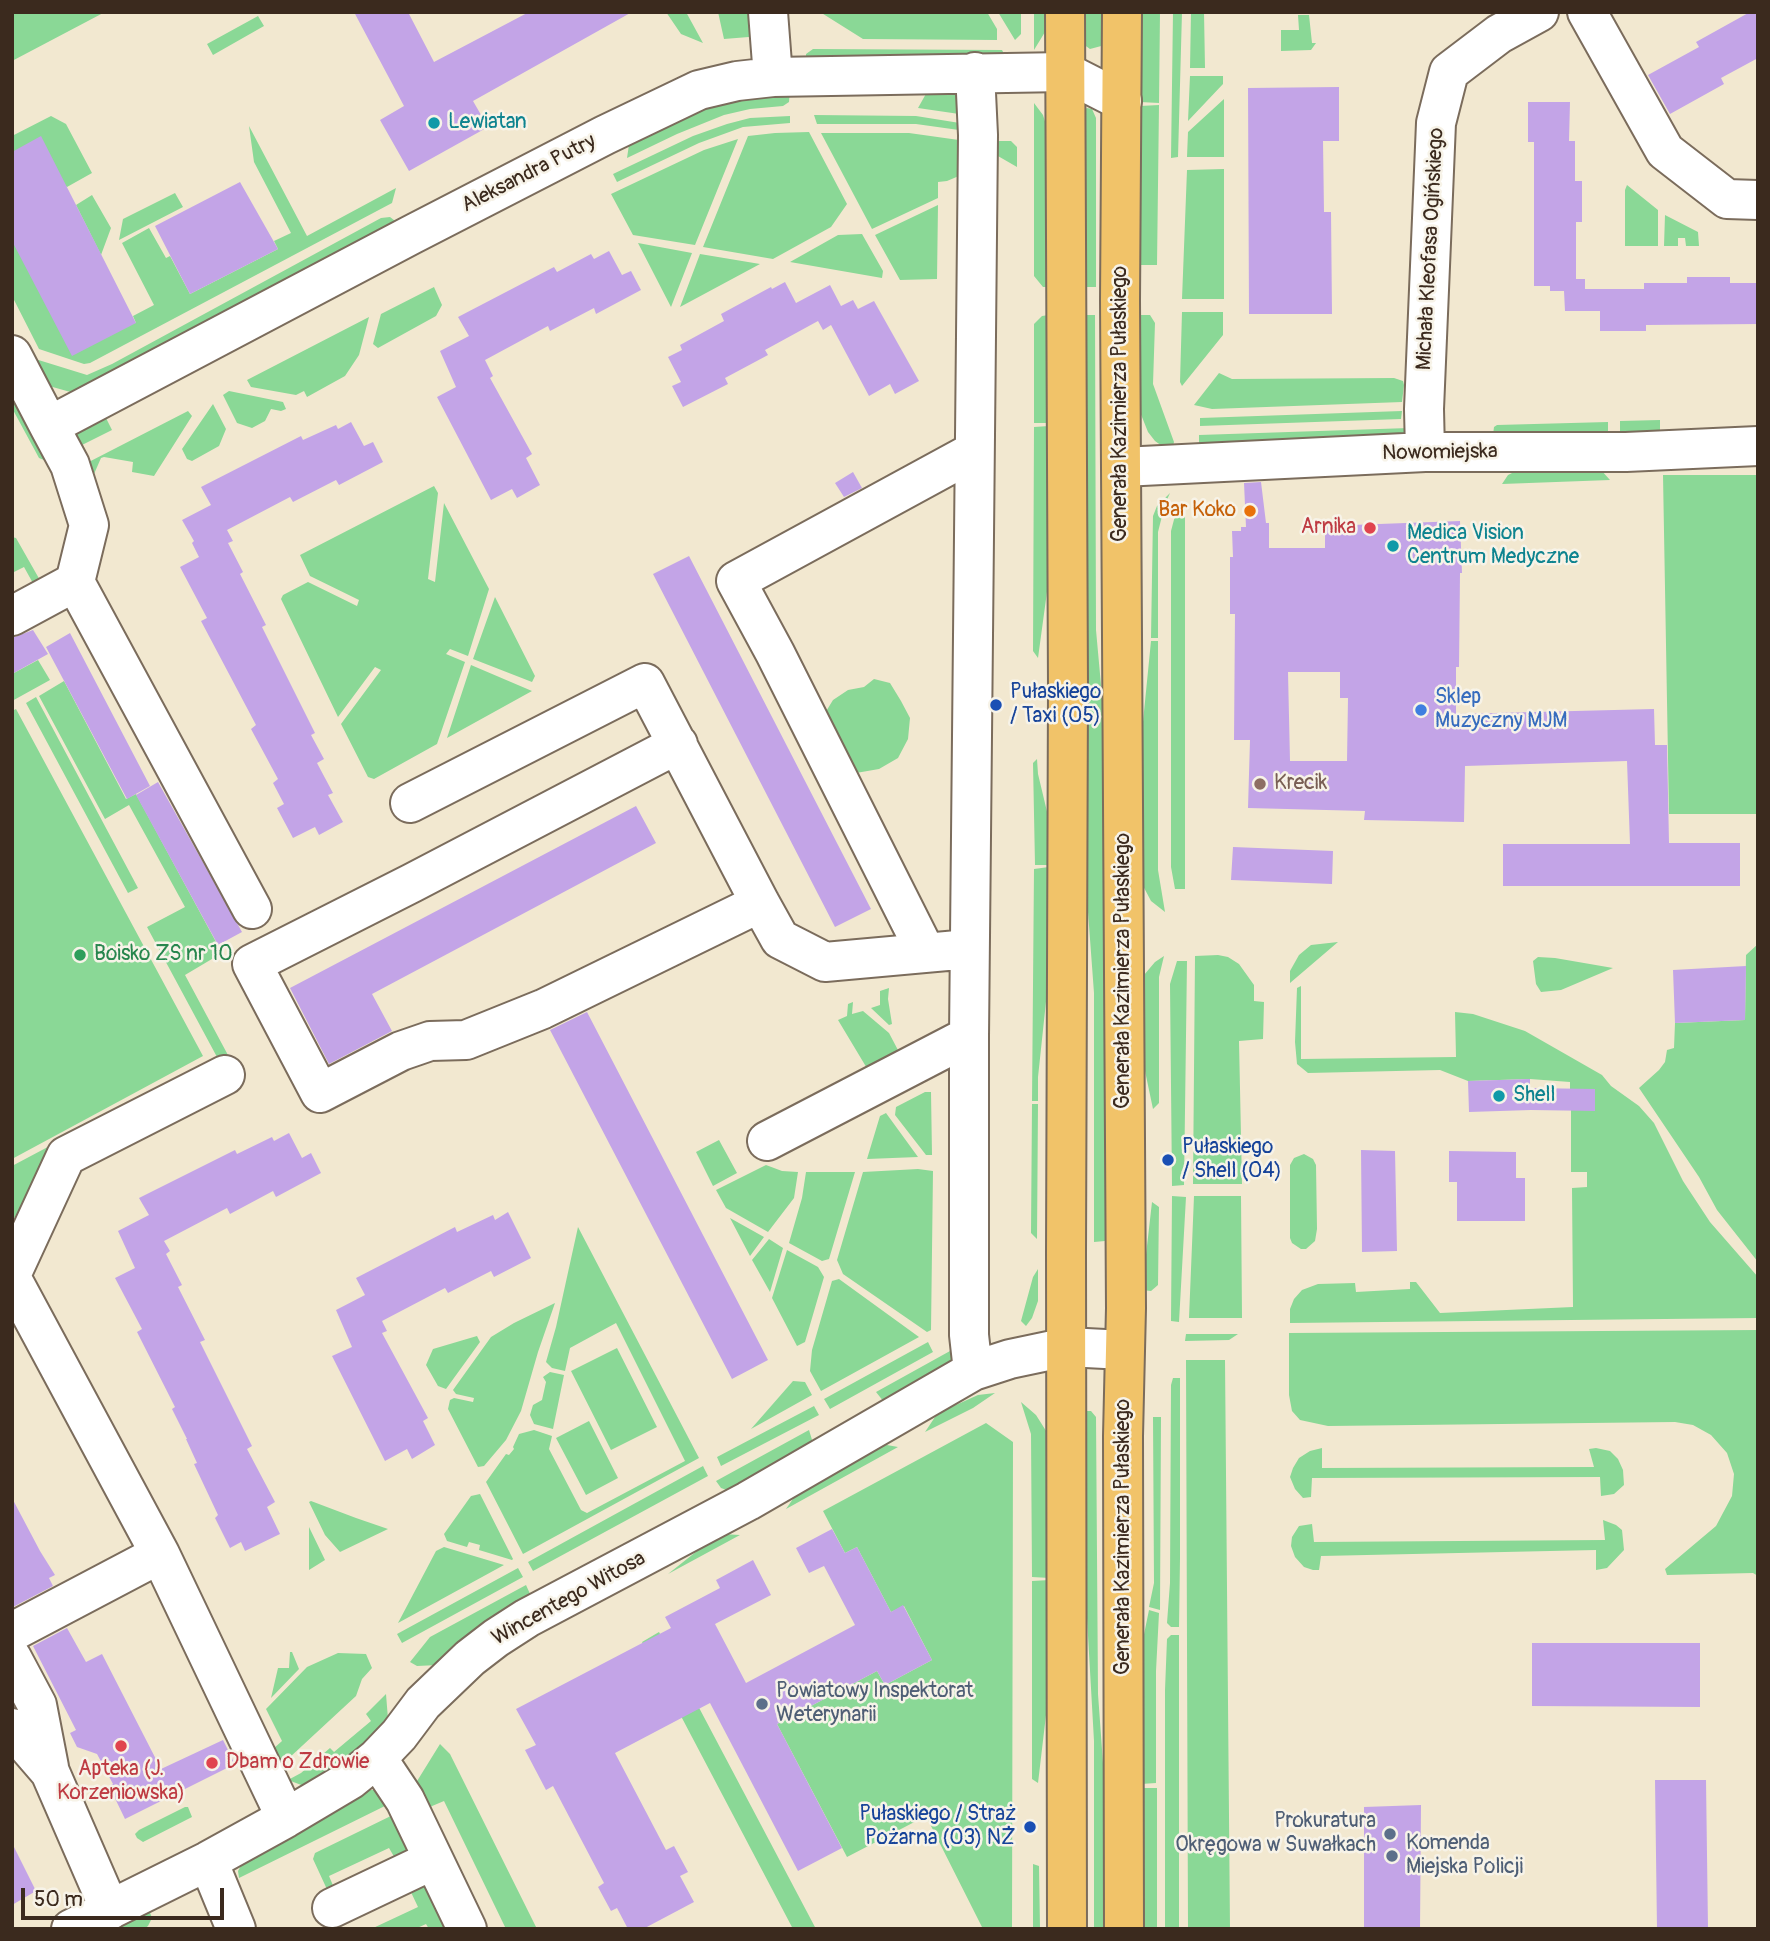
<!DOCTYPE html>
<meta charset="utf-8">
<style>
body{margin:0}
#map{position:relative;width:1770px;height:1941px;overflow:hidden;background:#f2e8d0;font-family:Pangolin,sans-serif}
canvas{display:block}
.frame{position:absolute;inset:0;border:14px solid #3b2a1e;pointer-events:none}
.scale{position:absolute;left:21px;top:1888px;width:203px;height:32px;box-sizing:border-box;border:4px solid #3b2a1e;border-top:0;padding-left:9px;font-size:21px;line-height:24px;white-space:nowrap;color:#3b2a1e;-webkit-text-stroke:5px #f7f3e8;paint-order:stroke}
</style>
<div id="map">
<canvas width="1770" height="1941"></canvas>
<div class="frame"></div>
<div class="scale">50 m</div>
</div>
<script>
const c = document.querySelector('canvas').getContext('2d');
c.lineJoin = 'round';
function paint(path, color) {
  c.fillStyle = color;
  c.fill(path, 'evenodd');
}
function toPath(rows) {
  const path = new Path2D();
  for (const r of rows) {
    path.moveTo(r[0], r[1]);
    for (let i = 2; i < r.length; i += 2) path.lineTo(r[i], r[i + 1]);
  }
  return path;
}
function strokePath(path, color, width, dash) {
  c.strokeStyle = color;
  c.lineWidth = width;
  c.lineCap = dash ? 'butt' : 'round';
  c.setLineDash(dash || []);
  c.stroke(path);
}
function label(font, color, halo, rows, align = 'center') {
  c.font = font + ' Pangolin,sans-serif';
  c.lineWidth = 5;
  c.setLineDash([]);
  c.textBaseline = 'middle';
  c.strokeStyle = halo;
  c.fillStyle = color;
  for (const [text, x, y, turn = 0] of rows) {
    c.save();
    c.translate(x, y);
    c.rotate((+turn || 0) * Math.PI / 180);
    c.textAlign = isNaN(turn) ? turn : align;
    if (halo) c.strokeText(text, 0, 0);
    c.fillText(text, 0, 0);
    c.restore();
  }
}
const green = toPath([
 [12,12,105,12,12,61],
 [666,12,686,12,703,43,681,34],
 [718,12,759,12,761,36,724,39],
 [820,12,987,12,997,29,997,40,863,39],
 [998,12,1021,12,1021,34,1015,40],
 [1034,12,1049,12,1045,32,1034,50],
 [1080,12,1107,12,1105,45,1090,49,1083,44],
 [1140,12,1160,12,1159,103,1140,102],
 [1173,12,1182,12,1178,157,1171,158],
 [1191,12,1204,12,1205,68,1190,68],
 [1298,15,1309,15,1312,43,1316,43,1311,50,1281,51,1281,30,1299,30],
 [258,16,264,26,213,55,207,44],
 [813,49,1002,50,1009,63,806,61,806,54],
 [1190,76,1223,76,1223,84,1188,121],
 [790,89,789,102,783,106,750,109,724,115,677,134,627,158,630,138,703,104],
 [950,91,957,96,966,115,918,108,927,92],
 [1224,99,1224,157,1187,157,1188,132],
 [1034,103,1043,115,1048,131,1049,287,1043,287,1034,276],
 [1159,105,1157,265,1139,265,1140,106],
 [1087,108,1092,109,1096,118,1096,287,1080,287,1083,110],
 [814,115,916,116,966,124,966,131,916,124,817,124],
 [51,116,66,124,92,173,67,187,12,152,12,136],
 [790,116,790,123,743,127,699,143,617,182,613,174,693,136,727,124,750,118],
 [249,126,307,236,396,188,392,203,90,363,84,364,39,349,12,296,12,241,136,323,133,316,154,305,122,243,149,228,166,258,170,256,190,294,278,249,274,241,291,233,254,162],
 [809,132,847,204,831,227,773,259,703,247,748,136,775,133],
 [821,133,909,133,966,141,966,173,947,181,938,182,938,198,872,229],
 [738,139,695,245,633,235,611,194,704,150],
 [990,141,1011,141,1017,147,1017,167,991,152],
 [1224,169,1224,299,1182,299,1187,170],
 [1627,185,1658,210,1658,246,1625,246,1625,190],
 [175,193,183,207,119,240,123,219],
 [92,195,111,228,101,255,76,205],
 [938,205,937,279,900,280,875,235],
 [1665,215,1698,232,1699,246,1686,246,1685,238,1678,238,1678,246,1664,246],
 [390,217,399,224,74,393,49,386,32,358,87,375,112,364,381,218],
 [862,234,883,271,882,278,790,262,838,235],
 [638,243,692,253,671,307],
 [700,254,760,264,680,307],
 [434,287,442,305,436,316,378,348,373,344,381,314],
 [1182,312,1223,312,1223,335,1182,386,1180,382],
 [1049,315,1048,423,1034,423,1034,324,1042,316],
 [1080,315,1095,315,1096,630,1104,718,1109,1237,1105,1241,1094,1242,1094,993,1084,858],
 [1139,315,1150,315,1155,323,1153,384,1174,442,1172,449,1162,446,1155,441,1148,432,1140,412],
 [369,317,359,355,345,376,307,397,304,391,296,395,251,387,247,380],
 [1219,373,1232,379,1394,378,1403,381,1404,385,1402,402,1212,409,1194,405],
 [12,386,49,462,39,458,12,408],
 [229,391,283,402,286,409,281,411,271,409,265,421,252,428,237,423,223,395],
 [213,404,226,429,219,446,192,461,187,459,182,449],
 [188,411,192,416,154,476,132,472,133,462,104,457,101,458,94,474,90,475,81,466],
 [1402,411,1401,419,1200,426,1200,418],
 [104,414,112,430,74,449,74,433],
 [1660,420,1660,438,1620,439,1620,421],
 [1608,422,1608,439,1492,443,1494,427,1497,425],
 [1049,426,1049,577,1038,658,1033,651,1034,427],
 [1409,428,1406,436,1199,452,1199,435],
 [1518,470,1601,470,1610,480,1502,484,1508,475],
 [1663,475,1758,475,1758,814,1669,814],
 [434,486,438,493,428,579,435,582,444,503,489,589,468,656,450,649,446,654,465,662,437,744,374,779,368,777,341,724,381,670,375,667,338,717,281,599,283,595,308,582,357,606,359,600,310,576,300,555],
 [1170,493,1165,504,1158,532,1158,638,1151,638,1153,516,1157,506],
 [1176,512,1185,513,1185,889,1175,889,1171,867,1171,531],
 [12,537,16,538,41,582,34,585,24,567,12,573],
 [495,597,535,676,532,682,473,659],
 [1151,641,1158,641,1158,870,1165,912,1151,901,1141,882,1140,752],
 [38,660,50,680,12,701,12,674],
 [471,665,532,691,447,738],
 [874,679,890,683,901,701,910,718,908,739,898,758,879,769,856,773,822,718,833,700,848,690,864,687],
 [64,681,126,799,136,794,222,953,185,975,229,1057,53,1151,12,1222,12,1166,217,1057,147,927,185,907,129,805,105,819,39,696],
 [36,697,138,888,128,893,26,703],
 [16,709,203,1056,12,1159,12,711],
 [1037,759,1038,774,1049,820,1050,865,1035,865,1033,763],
 [1049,867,1050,964,1038,1077,1038,1101,1032,1101,1034,869],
 [1338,942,1290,983,1290,971,1299,955,1311,945],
 [1758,944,1758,1262,1717,1210,1699,1177,1639,1088,1659,1070,1665,1062,1667,1050,1674,1048,1675,1023,1745,1020,1746,955],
 [1218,955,1228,957,1239,964,1254,985,1254,1001,1264,1002,1263,1039,1239,1041,1242,1184,1193,1184,1195,956],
 [1164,956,1159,977,1159,1103,1153,1109,1141,1052,1141,989,1144,975,1155,962],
 [1538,957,1555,958,1613,968,1561,990,1541,992,1536,984,1533,961],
 [1177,961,1187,961,1184,1185,1172,1186,1170,984],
 [1301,986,1301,1059,1456,1057,1455,1012,1473,1014,1525,1031,1602,1075,1611,1086,1639,1106,1654,1123,1683,1181,1710,1222,1758,1277,1758,1318,1290,1323,1290,1309,1294,1299,1302,1290,1318,1284,1355,1283,1356,1292,1410,1289,1410,1282,1416,1282,1440,1313,1573,1307,1572,1188,1587,1187,1587,1172,1571,1172,1571,1110,1595,1110,1595,1089,1570,1089,1570,1082,1530,1079,1468,1081,1440,1070,1308,1073,1297,1064,1295,1042,1297,988],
 [889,988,888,999,892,1024,889,1025,871,1008,880,1005,880,991],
 [853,1002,852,1014,863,1011,889,1033,899,1052,871,1075,838,1020,847,1016,848,1004],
 [925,1092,931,1092,932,1155,926,1155,895,1115,896,1107],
 [1032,1104,1038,1104,1037,1239,1031,1233],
 [886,1113,918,1157,867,1159,880,1116],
 [719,1140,737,1173,713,1186,696,1152],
 [1304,1154,1313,1159,1316,1165,1317,1229,1315,1241,1306,1249,1301,1249,1292,1243,1290,1238,1290,1165,1294,1158],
 [766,1165,782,1171,798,1172,794,1198,768,1232,726,1208,716,1190],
 [918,1169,933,1171,931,1330,927,1332,843,1274,837,1260,863,1172],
 [806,1172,855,1172,829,1259,822,1261,789,1243,802,1198],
 [1172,1196,1186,1197,1179,1322,1171,1321],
 [1194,1196,1241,1196,1242,1318,1189,1318],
 [1152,1202,1159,1207,1158,1285,1151,1291,1142,1290],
 [730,1218,764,1237,750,1256],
 [578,1227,699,1458,523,1554,486,1482,506,1454,509,1455,514,1449,513,1447,519,1434,534,1430,552,1436,549,1449,581,1510,587,1513,685,1461,616,1323,570,1348,565,1371,552,1368,546,1362,556,1327],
 [769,1239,783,1248,770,1292,752,1260],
 [787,1250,818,1267,824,1277,805,1342,797,1346,772,1298],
 [1038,1269,1038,1301,1032,1318,1026,1326,1021,1321,1033,1277],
 [839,1279,919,1337,821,1391,810,1371,812,1350,832,1281],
 [555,1303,538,1352,521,1411,506,1440,484,1466,478,1467,448,1409,450,1400,454,1398,473,1402,474,1398,456,1394,453,1390,491,1337,514,1323],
 [1758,1330,1758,1576,1753,1573,1667,1575,1665,1569,1716,1526,1732,1496,1734,1474,1727,1453,1711,1435,1693,1425,1675,1422,1328,1426,1300,1420,1292,1411,1289,1395,1289,1333],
 [1186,1334,1238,1334,1229,1340,1185,1341],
 [477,1336,480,1342,446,1389,438,1386,426,1365,433,1349],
 [928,1342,933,1352,830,1409,824,1399],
 [617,1348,657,1427,611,1450,571,1371],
 [958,1349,958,1360,884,1402,876,1392,950,1351],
 [1225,1360,1230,1929,1188,1929,1186,1360],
 [550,1372,564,1375,553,1429,534,1424,530,1415,533,1405,542,1400,546,1382,543,1377],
 [1173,1378,1180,1378,1180,1558,1179,1627,1171,1627,1167,1623,1170,1583,1171,1385],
 [793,1381,805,1382,812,1395,751,1429],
 [995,1393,973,1408,925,1432,935,1417,947,1409,978,1395],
 [1021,1402,1036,1415,1048,1434,1050,1578,1032,1577,1031,1434],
 [814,1406,819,1415,721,1466,717,1457],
 [1087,1411,1091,1411,1096,1417,1098,1694,1109,1846,1109,1929,1094,1929,1094,1741,1087,1618,1084,1596,1083,1414],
 [1153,1417,1161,1417,1160,1610,1149,1607,1154,1583],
 [589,1421,618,1478,586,1495,556,1438],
 [986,1423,1013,1442,1012,1929,983,1929,926,1816,847,1857,777,1724,877,1671,885,1685,932,1660,904,1606,891,1612,857,1547,845,1553,823,1511],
 [809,1430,813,1443,732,1492,721,1488,716,1481],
 [887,1445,898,1447,786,1509,797,1493,880,1446],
 [1322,1448,1322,1468,1594,1467,1589,1449,1596,1448,1610,1451,1618,1459,1623,1470,1624,1485,1614,1494,1601,1496,1600,1477,1312,1478,1311,1497,1303,1498,1295,1489,1290,1477,1293,1468,1299,1458,1310,1451],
 [703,1466,708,1476,533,1571,528,1562],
 [480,1494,513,1559,512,1560,479,1550,480,1545,469,1542,467,1547,447,1541,444,1534,471,1496],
 [311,1501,356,1518,388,1529,340,1552,325,1535,309,1502],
 [1603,1520,1616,1525,1622,1530,1624,1550,1607,1568,1596,1570,1596,1550,1321,1556,1319,1570,1313,1570,1304,1567,1295,1557,1291,1546,1292,1537,1299,1526,1312,1524,1314,1542,1605,1540],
 [309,1527,325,1560,309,1570],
 [722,1534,740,1535,668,1574,716,1536],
 [444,1547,504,1565,398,1623,436,1551],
 [518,1568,523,1577,402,1643,397,1634],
 [1050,1580,1050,1681,1038,1783,1032,1779,1032,1581],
 [526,1585,531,1596,438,1665,417,1666,410,1662,430,1637],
 [1149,1610,1159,1613,1156,1671,1156,1783,1141,1784,1142,1644],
 [659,1632,816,1929,793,1929,642,1642],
 [1171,1635,1179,1635,1179,1929,1165,1929,1165,1690,1167,1639],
 [290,1652,292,1652,299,1669,271,1698,278,1668,289,1668],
 [338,1653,366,1654,372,1668,362,1679,356,1696,289,1758,275,1766,273,1749,282,1741,266,1709,307,1667],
 [386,1694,388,1719,355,1757,304,1786,288,1780,301,1773,330,1748,334,1752,371,1721,366,1714],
 [440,1744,450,1754,537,1929,506,1929,444,1801,425,1809,414,1786],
 [1142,1788,1157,1788,1157,1929,1141,1929],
 [365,1790,375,1790,393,1802,239,1878,238,1871,243,1862],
 [185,1807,188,1807,192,1817,143,1842,137,1838,135,1834,139,1830],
 [399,1812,411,1851,399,1865,389,1848,329,1876,337,1895,331,1898,313,1859,315,1853],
 [1033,1864,1039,1866,1040,1929,1033,1929],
 [423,1886,427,1887,446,1929,429,1929,426,1924,415,1929,371,1929,418,1907,409,1888],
 [148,1907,152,1918,148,1926,144,1929,105,1929]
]);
const building = toPath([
 [354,12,408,12,434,62,529,12,632,12,473,101,488,127,409,171,380,120,404,106],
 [1750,12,1758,12,1758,58,1721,78,1724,84,1670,114,1648,75,1699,47,1696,42],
 [1339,87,1339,141,1323,141,1324,212,1331,212,1332,314,1249,314,1248,88],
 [1528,102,1570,102,1569,141,1575,141,1575,181,1582,181,1582,222,1576,222,1576,279,1585,279,1585,289,1644,289,1644,283,1687,283,1687,277,1730,277,1730,283,1758,283,1758,324,1646,325,1646,331,1600,331,1600,311,1565,311,1564,291,1550,291,1550,286,1534,286,1534,142,1528,142],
 [41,136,136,323,72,356,12,241,12,152],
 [240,182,278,249,190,294,155,226],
 [609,251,622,275,631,271,641,290,596,314,594,308,550,331,548,326,485,360,493,376,490,378,532,454,526,458,540,485,517,498,512,489,491,500,437,397,456,387,440,351,469,336,458,317,554,267,557,272,591,254,594,259],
 [785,282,796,303,830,285,841,306,853,300,858,309,874,301,919,381,895,394,890,384,869,396,831,325,823,330,818,321,765,350,768,355,725,378,728,384,683,407,672,386,681,382,668,357,682,350,680,345,724,321,721,314,771,287,772,289],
 [351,422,364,446,373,442,383,462,339,485,336,480,293,502,290,497,227,530,233,541,228,543,243,572,240,574,266,625,262,627,315,733,311,735,324,759,317,763,333,793,328,795,343,822,319,835,315,827,293,838,277,808,284,804,273,783,278,779,251,729,256,725,201,621,207,618,180,567,199,557,192,543,194,541,182,520,211,505,201,487,301,436,303,440,336,425,338,429],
 [853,472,862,488,844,497,835,483],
 [1261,482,1266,523,1269,523,1269,548,1325,548,1325,526,1460,521,1462,573,1460,573,1459,667,1456,667,1456,714,1654,709,1655,745,1667,745,1669,843,1740,843,1740,886,1503,886,1503,844,1630,844,1627,761,1465,766,1464,822,1364,820,1365,811,1248,808,1250,740,1234,740,1235,614,1230,614,1230,557,1233,557,1232,531,1241,531,1241,527,1246,527,1244,483],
 [1288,672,1340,672,1340,698,1348,698,1347,761,1290,761],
 [689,556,871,909,835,927,653,574],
 [33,630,48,654,12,674,12,638],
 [70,633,150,786,127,799,46,647],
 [158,782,242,932,218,945,136,795],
 [636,806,656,843,372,994,392,1031,329,1064,290,988],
 [1233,847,1333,851,1332,884,1231,880],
 [1746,966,1745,1020,1675,1023,1673,970],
 [587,1012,768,1360,732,1379,550,1030],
 [1530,1079,1530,1088,1595,1089,1595,1111,1531,1110,1469,1112,1468,1081],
 [289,1133,302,1158,311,1153,321,1173,276,1197,273,1191,230,1214,227,1208,164,1241,170,1251,166,1254,182,1285,178,1287,205,1340,200,1342,252,1446,247,1449,275,1502,267,1507,280,1534,245,1551,241,1542,230,1548,215,1518,218,1515,194,1464,197,1463,186,1439,187,1439,172,1409,175,1407,137,1332,142,1329,115,1278,135,1268,118,1231,149,1215,139,1198,235,1150,237,1154,272,1137,274,1141],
 [1361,1150,1395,1151,1397,1251,1362,1252],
 [1449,1151,1516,1152,1516,1178,1525,1178,1525,1221,1457,1221,1457,1182,1449,1182],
 [508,1212,531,1258,494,1277,491,1271,448,1293,445,1288,382,1321,387,1331,382,1333,428,1418,423,1421,435,1445,412,1459,407,1449,385,1461,332,1356,352,1347,336,1310,365,1295,356,1278,455,1227,457,1232,493,1215,495,1220],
 [12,1498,40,1551,55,1575,49,1578,53,1586,13,1607],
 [832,1529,845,1553,857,1547,891,1612,903,1605,932,1660,885,1685,877,1671,777,1724,842,1848,798,1871,710,1703,615,1753,666,1850,674,1846,688,1872,680,1876,694,1902,643,1929,628,1929,617,1908,611,1911,598,1887,604,1883,553,1786,546,1790,525,1750,536,1745,516,1709,671,1628,665,1617,720,1588,716,1580,753,1560,771,1595,715,1624,746,1683,855,1625,824,1566,809,1573,796,1548],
 [67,1628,86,1662,102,1654,161,1769,223,1740,235,1764,125,1819,109,1786,113,1784,97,1754,77,1747,70,1733,76,1730,33,1646],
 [1532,1643,1700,1643,1700,1707,1532,1706],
 [1655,1780,1706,1780,1708,1929,1657,1929],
 [1421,1805,1420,1929,1364,1929,1364,1807],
 [12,1843,36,1891,12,1905]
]);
const minor = toPath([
 [768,12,773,77],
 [1587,12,1665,151,1727,199,1758,200],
 [12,355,49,426,411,235,605,135,699,90,737,81,773,77,1065,72,1122,101],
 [49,426,70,465,89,525,75,582,252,909],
 [1425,452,1424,409,1436,123,1449,72,1499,34,1539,12],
 [1122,467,1425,452,1626,452,1758,446],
 [12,616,75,582],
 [678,744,412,883,252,964,320,1093,401,1051,430,1041,466,1040,543,1009,760,903],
 [410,803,645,683,760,903,780,939,825,962,969,949],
 [926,953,775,653,736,581,973,452],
 [767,1141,969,1036],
 [12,1273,66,1156,225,1075],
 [12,1279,160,1554,286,1818],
 [973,1371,969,1335,969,1036,978,135,975,72],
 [12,1632,160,1554],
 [12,1658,37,1705,49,1767],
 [12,1728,50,1772,110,1910],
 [377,1758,405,1800,467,1929],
 [208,1861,236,1929],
 [332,1908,433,1860],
 [71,1929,208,1861,286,1818,350,1780,377,1758,399,1735,423,1703,470,1658,496,1638,527,1618,748,1501,973,1371,1010,1359,1067,1347,1124,1350]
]);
const major = toPath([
 [1065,12,1068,688,1066,1251,1067,1929],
 [1122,12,1120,300,1126,1308,1123,1436,1124,1929]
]);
const markers = [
 [434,123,7,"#0f9aa8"],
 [1250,511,7,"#e8710a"],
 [1370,528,7,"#e0444e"],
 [1393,546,7,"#0f9aa8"],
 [996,705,7,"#1a4fb4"],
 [1421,710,7,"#3f7fe0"],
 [1260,784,7,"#8d6e63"],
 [80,955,7,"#2e9e5b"],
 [1499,1096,7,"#0f9aa8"],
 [1168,1160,7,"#1a4fb4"],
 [762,1704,7,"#5c6f8a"],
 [121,1746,7,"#e0444e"],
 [212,1763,7,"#e0444e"],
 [1030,1827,7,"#1a4fb4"],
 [1390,1834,7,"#5c6f8a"],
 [1392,1856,7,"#5c6f8a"]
];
const cultureNames = [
 ["Lewiatan",448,123],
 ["Medica Vision",1407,534],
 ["Centrum Medyczne",1407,558],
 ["Shell",1513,1096]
];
const streetNames = [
 ["Aleksandra Putry",529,174,-27],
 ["Michała Kleofasa Ogińskiego",1431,249,-87],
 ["Generała Kazimierza Pułaskiego",1121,404,-90],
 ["Nowomiejska",1440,453,-1],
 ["Generała Kazimierza Pułaskiego",1124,971,-90],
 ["Generała Kazimierza Pułaskiego",1124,1537,-90],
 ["Wincentego Witosa",569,1599,-29]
];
const foodNames = [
 ["Bar Koko",1236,511]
];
const healthNames = [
 ["Arnika",1356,528],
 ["Dbam o Zdrowie",226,1763,"left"],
 ["Apteka (J.",121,1770,"center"],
 ["Korzeniowska)",121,1794,"center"]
];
const transitNames = [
 ["Pułaskiego",1010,693],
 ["/ Taxi (05)",1010,717],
 ["Pułaskiego",1182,1148],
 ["/ Shell (04)",1182,1172],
 ["Pułaskiego / Straż",1016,1815,"right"],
 ["Pożarna (03) NŻ",1016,1839,"right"]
];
const shopNames = [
 ["Sklep",1435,698],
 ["Muzyczny MJM",1435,722]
];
const educationNames = [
 ["Krecik",1274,784]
];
const leisureNames = [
 ["Boisko ZS nr 10",94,955]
];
const serviceNames = [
 ["Powiatowy Inspektorat",776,1692],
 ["Weterynarii",776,1716],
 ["Prokuratura",1376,1822,"right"],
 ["Okręgowa w Suwałkach",1376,1846,"right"],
 ["Komenda",1406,1844],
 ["Miejska Policji",1406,1868]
];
paint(green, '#8ad896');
paint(building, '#c3a4e7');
strokePath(minor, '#7b6c5c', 42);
strokePath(major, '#7b6c5c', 42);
strokePath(minor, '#fff', 38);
strokePath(major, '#f1c369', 38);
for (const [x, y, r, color] of markers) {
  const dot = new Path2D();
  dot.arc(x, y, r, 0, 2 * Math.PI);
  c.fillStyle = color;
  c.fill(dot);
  strokePath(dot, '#f7f3e8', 2.5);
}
label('21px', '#0d838f', '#f7f3e8', cultureNames, 'left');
label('21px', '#3b2a1e', '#f7f3e8', streetNames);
label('21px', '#c56008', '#f7f3e8', foodNames, 'right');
label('21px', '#be3a42', '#f7f3e8', healthNames, 'right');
label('21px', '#164399', '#f7f3e8', transitNames, 'left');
label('21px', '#366cbe', '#f7f3e8', shopNames, 'left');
label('21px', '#785e54', '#f7f3e8', educationNames, 'left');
label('21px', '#27864d', '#f7f3e8', leisureNames, 'left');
label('21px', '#4e5e75', '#f7f3e8', serviceNames, 'left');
</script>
